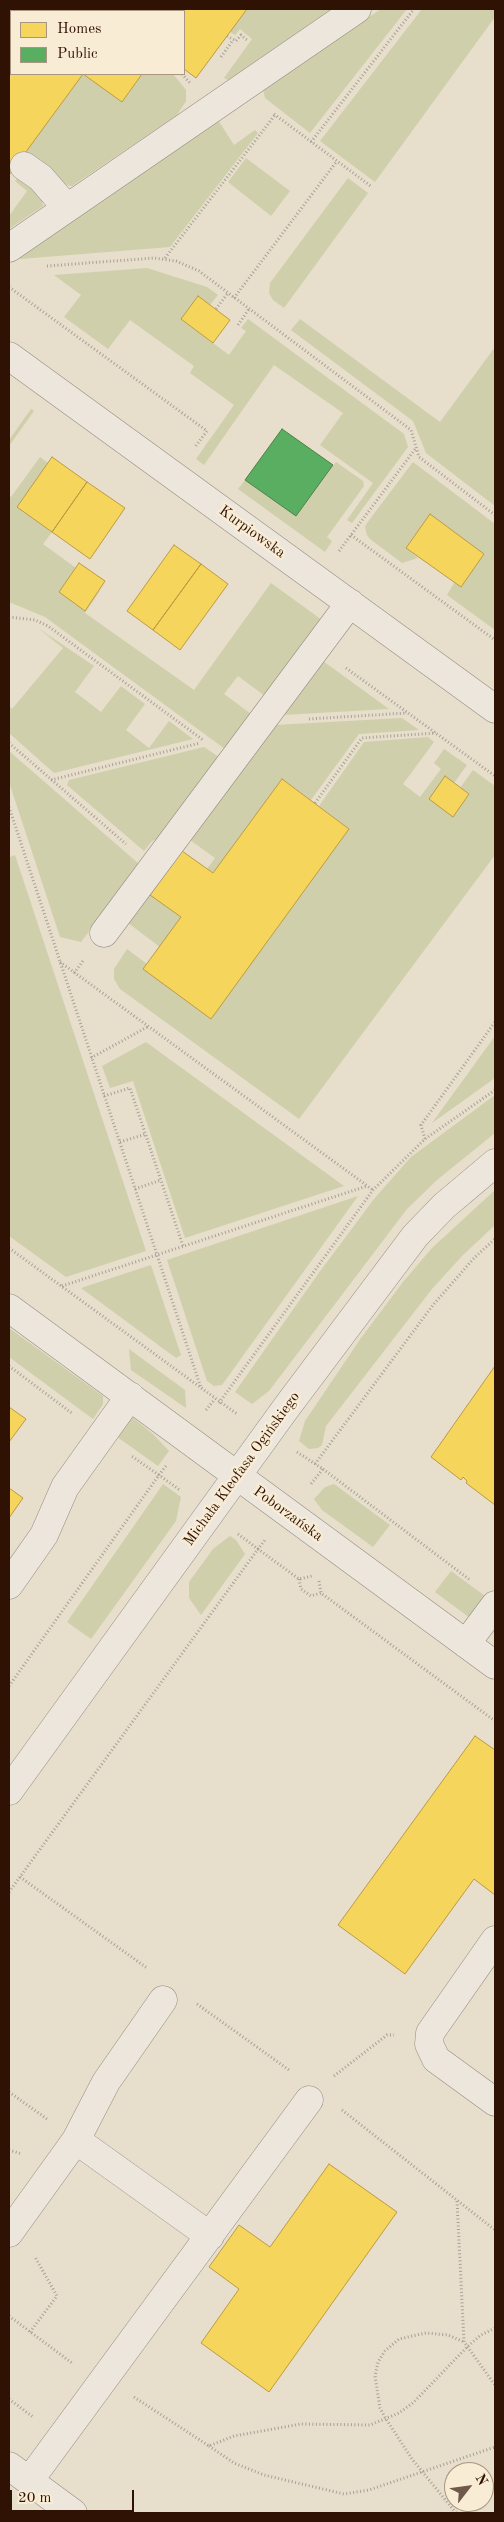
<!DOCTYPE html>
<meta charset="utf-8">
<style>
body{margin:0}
#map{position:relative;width:504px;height:2522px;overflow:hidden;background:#e7decb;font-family:"Old Standard TT",serif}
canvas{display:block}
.frame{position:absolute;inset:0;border:10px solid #301205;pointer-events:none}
.legend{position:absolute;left:10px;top:10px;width:175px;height:65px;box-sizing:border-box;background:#f8ecd5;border:1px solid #a89582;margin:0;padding:6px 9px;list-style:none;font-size:15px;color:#301205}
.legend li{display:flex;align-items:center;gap:10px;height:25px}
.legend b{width:25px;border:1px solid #a89582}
.north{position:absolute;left:444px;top:2462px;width:50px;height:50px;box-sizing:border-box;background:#f8ecd5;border:1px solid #a89582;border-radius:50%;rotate:60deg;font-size:14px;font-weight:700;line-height:20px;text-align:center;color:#301205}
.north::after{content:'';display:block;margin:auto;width:18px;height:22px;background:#70594a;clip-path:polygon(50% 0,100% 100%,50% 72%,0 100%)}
.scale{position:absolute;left:10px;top:2490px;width:124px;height:22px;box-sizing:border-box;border:2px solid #301205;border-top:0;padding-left:6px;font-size:15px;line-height:18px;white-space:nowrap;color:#301205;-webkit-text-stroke:4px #f8ecd5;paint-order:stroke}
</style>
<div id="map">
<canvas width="504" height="2522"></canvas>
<div class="frame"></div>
<ul class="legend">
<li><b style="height:14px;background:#f6d55c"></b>Homes</li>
<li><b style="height:14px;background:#5aae61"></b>Public</li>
</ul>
<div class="north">N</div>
<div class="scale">20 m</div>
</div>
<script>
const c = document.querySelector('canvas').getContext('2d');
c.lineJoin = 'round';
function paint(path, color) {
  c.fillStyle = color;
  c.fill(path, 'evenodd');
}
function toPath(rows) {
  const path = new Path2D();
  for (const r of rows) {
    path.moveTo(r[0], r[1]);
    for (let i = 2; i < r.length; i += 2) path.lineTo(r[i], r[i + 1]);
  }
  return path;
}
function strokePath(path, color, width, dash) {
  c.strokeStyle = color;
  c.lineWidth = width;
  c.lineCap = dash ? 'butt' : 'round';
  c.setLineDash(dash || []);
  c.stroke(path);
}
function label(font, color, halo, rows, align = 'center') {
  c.font = font + ' "Old Standard TT",serif';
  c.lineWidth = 5;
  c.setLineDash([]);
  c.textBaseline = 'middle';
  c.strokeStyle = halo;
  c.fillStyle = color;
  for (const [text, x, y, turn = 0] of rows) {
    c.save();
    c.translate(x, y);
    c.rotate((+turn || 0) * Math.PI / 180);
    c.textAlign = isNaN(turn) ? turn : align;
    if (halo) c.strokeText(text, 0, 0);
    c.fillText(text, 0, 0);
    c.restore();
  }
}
const green = toPath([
 [9,9,85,9,83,11,11,11,11,31,9,35],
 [247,9,332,9,228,80,224,78,252,39,240,29,235,35,230,32],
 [381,9,407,9,310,133,265,98,263,89],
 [422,9,495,9,495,17,375,182,320,141],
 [83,74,122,102,142,74,173,74,186,90,186,101,177,115,72,186,67,185,24,154],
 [218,120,234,145,255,130,258,133,170,247,20,259,17,256],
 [246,158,290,191,271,216,228,182],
 [20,175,42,199,43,206,9,229,9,216,27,191,15,181],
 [348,178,368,193,284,308,273,300,269,293,270,283],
 [147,268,207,287,218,295,210,305,198,296,181,319,229,355,246,331,241,328,248,319,404,434,408,447,352,523,347,520,373,483,320,445,343,413,274,365,204,465,196,459,234,405,190,373,194,366,130,320,108,349,64,317,81,295,54,275],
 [300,319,440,422,495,347,495,506,426,453,413,421,291,330],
 [31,409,34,411,9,446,9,440],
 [40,457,48,463,17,507,52,532,43,544,76,568,59,592,85,610,106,582,85,613,194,690,271,583,322,620,265,696,238,676,224,694,251,714,225,749,45,617,9,602,9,495,11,497],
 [336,462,363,481,364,486,327,537,332,541,325,552,238,489,245,480,296,516],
 [413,462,495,524,495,630,447,595,454,583,461,587,484,554,430,515,406,548,418,558,402,563,370,539,367,535,365,527,367,523],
 [38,628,94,666,75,692,101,712,121,686,145,704,126,730,149,748,169,721,193,739,54,773,9,733,9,706,12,709,63,648],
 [323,661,389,709,283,715],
 [402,718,419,730,359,734,311,800,282,779,213,873,207,869,215,858,190,840,275,725],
 [428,737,434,742,403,784,420,797,441,769,434,763,444,749,467,765,454,783,453,816,469,794,460,788,473,770,495,786,495,855,299,1119,120,989,114,979,114,969,127,949,147,964,144,969,211,1018,349,829,319,806,364,742],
 [204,747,219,757,157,839,152,841,144,851,67,785,69,780],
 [9,751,139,864,81,942,60,937,9,782],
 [9,855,10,857,15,855,146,1251,66,1277,9,1236],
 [150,895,181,917,160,947,128,923],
 [495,1036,495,1078,432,1123],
 [146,1042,344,1186,185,1238,133,1081,110,1088,102,1066],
 [495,1095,495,1133,437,1180,407,1209,269,1391,252,1404,235,1392,318,1274,374,1199,411,1157],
 [495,1190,495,1225,463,1255,432,1289,326,1426,322,1445,318,1448,309,1449,299,1441,305,1421,361,1338,403,1282,432,1248],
 [358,1196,222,1385,214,1386,207,1381,167,1260],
 [151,1265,181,1355,176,1358,81,1288],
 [9,1328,103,1396,103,1404,93,1419,9,1357],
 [129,1349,185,1390,186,1408,131,1370],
 [132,1417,153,1434,169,1451,158,1466,113,1434,124,1419],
 [163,1484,181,1497,176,1521,91,1639,67,1622],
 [334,1484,390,1525,373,1547,322,1510,314,1499,325,1487],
 [230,1536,236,1540,245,1554,201,1615,189,1598,189,1582,213,1549],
 [451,1571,485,1596,470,1618,435,1592]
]);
const homes = toPath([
 [85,9,247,9,196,78,184,69,184,11,83,11,85,9],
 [11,31,11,74,83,74,9,175,9,35,11,31],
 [83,74,142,74,122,102,83,74],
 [198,296,230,320,213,343,181,319,198,296],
 [52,457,87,482,52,532,17,507,52,457],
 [87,482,125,508,90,559,52,532,87,482],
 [430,514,484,554,461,587,406,548,430,514],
 [174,545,201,564,153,630,127,611,174,545],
 [79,563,105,581,85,611,59,592,79,563],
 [201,564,228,584,180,650,153,630,201,564],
 [445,776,469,794,453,817,429,799,445,776],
 [282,779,349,829,211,1019,143,969,181,917,150,895,182,851,213,873,282,779],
 [495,1366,495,1505,466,1483,467,1481,463,1477,461,1480,431,1457,495,1366],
 [9,1407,26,1419,9,1442,9,1407],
 [9,1488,23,1498,9,1518,9,1488],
 [475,1736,495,1750,495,1895,474,1879,405,1974,338,1925,475,1736],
 [329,2164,397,2212,269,2392,201,2343,239,2289,209,2267,239,2225,270,2247,329,2164]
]);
const public = toPath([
 [282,429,333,465,296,516,245,480,282,429]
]);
const path = toPath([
 [227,36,236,41,241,35,247,40],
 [221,57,233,40],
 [182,74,190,83],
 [274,114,372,187],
 [311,142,414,9],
 [165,258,275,115],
 [47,266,154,258,176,261,199,271,411,430,419,457,495,515],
 [9,287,207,431,195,447],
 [234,298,337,161],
 [216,309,228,293],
 [238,325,249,309],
 [351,535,495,640],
 [339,551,416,448],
 [9,617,35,620,48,626,203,740],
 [346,668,495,776],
 [309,719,407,713],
 [9,743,126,844],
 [51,780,200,743],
 [315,803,362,738,436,733],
 [9,807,201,1388],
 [60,962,373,1190],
 [74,973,83,961],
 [91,1058,149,1026],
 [104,1096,130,1088,183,1246],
 [425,1139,421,1125,495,1022],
 [120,1142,146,1134],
 [135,1189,161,1180],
 [9,1248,237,1414],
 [62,1286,367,1186],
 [9,1366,73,1414],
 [219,1403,373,1190,425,1139,495,1090],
 [206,1410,215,1399],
 [297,1452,323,1469,310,1485],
 [315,1464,433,1305,475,1257,495,1239],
 [166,1466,159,1475,181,1491],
 [323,1469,470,1580],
 [238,1534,258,1549,265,1540],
 [299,1579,301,1589,311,1596,321,1593],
 [319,1581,321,1593,495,1721],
 [9,1686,159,1475,130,1455],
 [20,1877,147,1968],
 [9,1892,258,1549,299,1579,312,1576],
 [197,2004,289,2070],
 [334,2076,387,2035,394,2035],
 [9,2092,47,2119],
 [342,2110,495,2230],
 [9,2150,22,2154],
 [457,2201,464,2342,495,2385],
 [9,2316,72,2363],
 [30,2332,57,2296,35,2257],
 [134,2397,209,2446,234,2436,301,2424,370,2425,399,2413,414,2402,467,2347,481,2335,495,2328],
 [9,2399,33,2417],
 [209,2446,234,2463,264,2475,344,2494,369,2490,495,2447],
 [456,2513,412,2459,386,2419,380,2408,375,2376,378,2362,385,2351,399,2339,426,2333,448,2335,464,2342]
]);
const minor = toPath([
 [24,166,41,178,66,207],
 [9,248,357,9],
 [9,356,495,709],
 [104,933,350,603],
 [9,1308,495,1665],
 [9,1585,44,1535,65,1487,130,1396],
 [466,1644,495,1605],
 [9,1791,286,1408,415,1236,444,1206,495,1163],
 [495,1940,430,2033,429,2044,436,2059,495,2102],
 [76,2140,106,2082,163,2000],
 [9,2233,76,2140,210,2236],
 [9,2466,73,2513],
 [29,2481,309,2100]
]);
const streetNames = [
 ["Kurpiowska",252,532,36],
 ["Michała Kleofasa Ogińskiego",242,1469,-54],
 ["Poborzańska",288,1514,36]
];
paint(green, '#cfcfac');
paint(homes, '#f6d55c');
strokePath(homes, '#bb9a42', 1);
paint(public, '#5aae61');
strokePath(public, '#4d7f45', 1);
strokePath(minor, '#958c80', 29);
strokePath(path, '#a7a097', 3, [1, 2.5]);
strokePath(minor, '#ece6dd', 28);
label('15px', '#301205', '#f8ecd5', streetNames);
</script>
